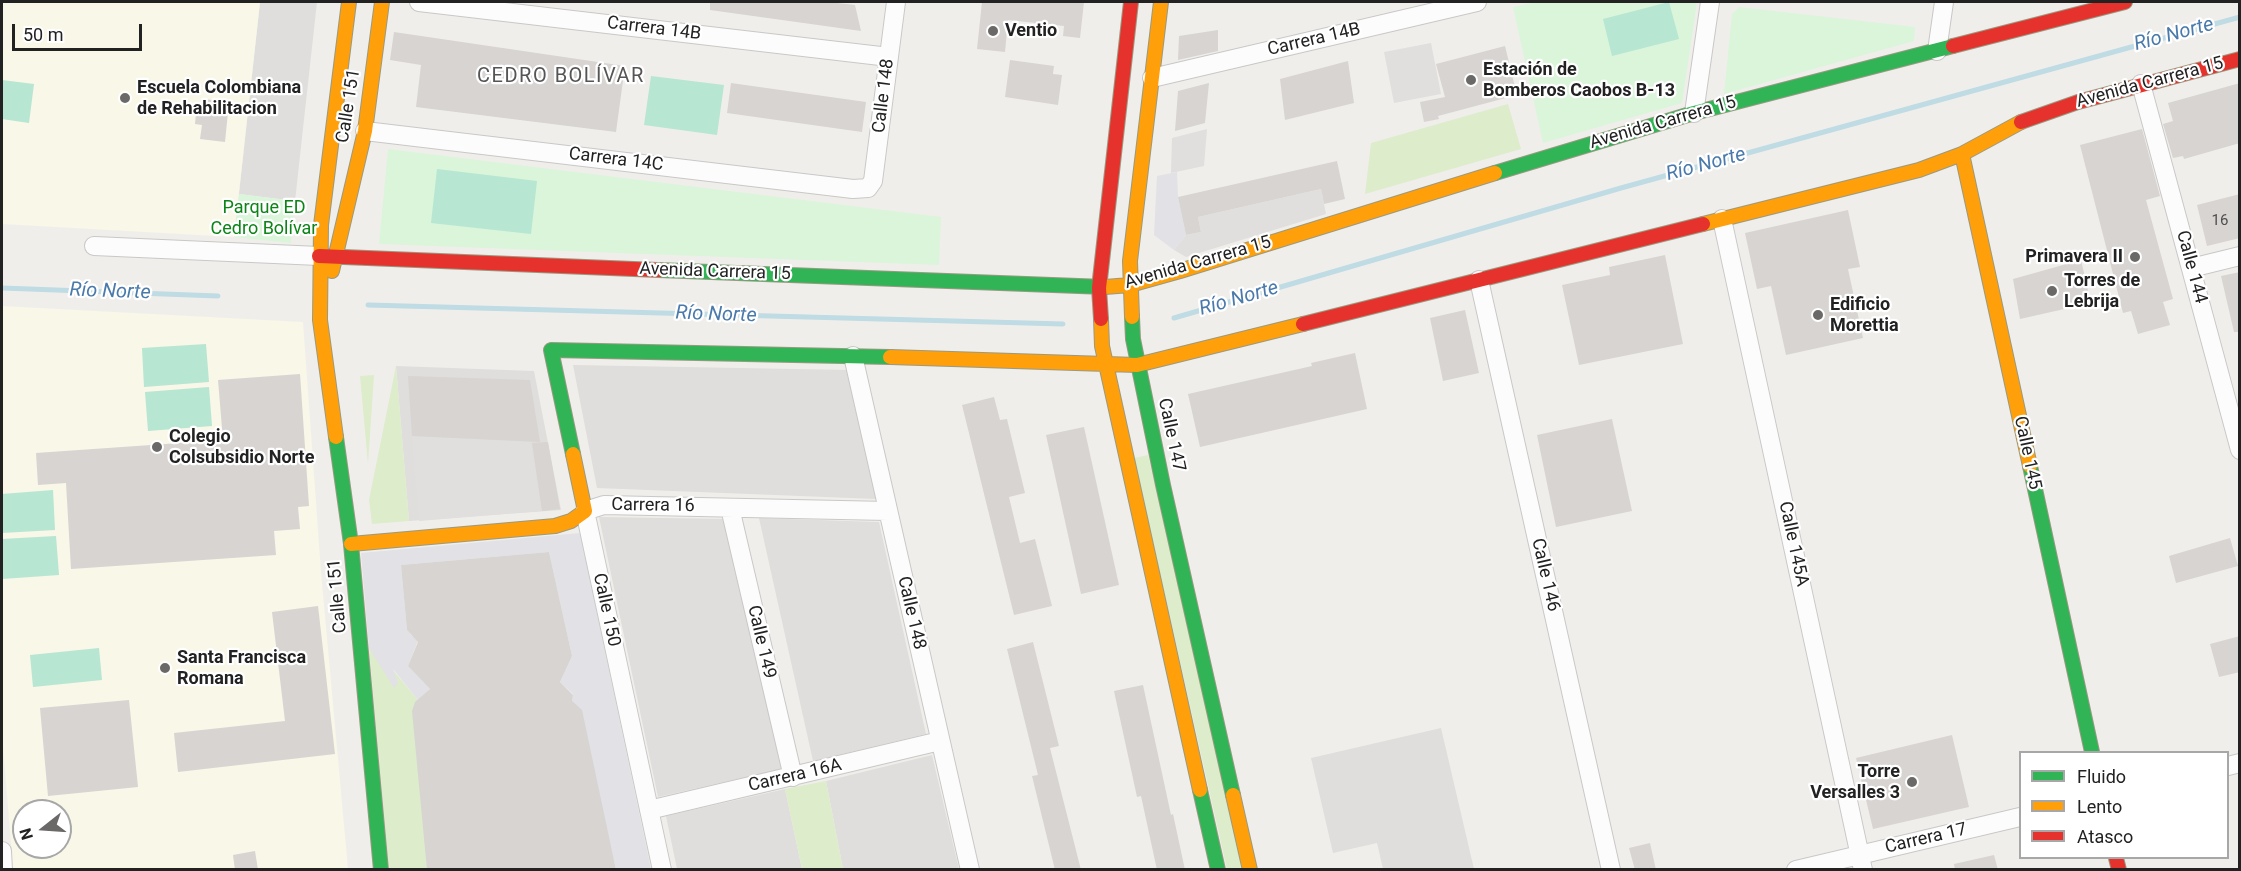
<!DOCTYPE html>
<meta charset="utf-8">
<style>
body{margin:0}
#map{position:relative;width:2241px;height:871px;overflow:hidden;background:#f0eeeb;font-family:Roboto,sans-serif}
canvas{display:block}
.frame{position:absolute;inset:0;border:3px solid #222;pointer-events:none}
.legend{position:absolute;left:2019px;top:751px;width:210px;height:108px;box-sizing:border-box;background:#fff;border:2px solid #a7a7a7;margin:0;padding:8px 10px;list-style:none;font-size:18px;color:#222}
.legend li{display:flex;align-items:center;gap:12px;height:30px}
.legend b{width:30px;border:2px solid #a7a7a7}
.north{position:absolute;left:12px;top:799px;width:60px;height:60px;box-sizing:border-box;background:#fff;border:2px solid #a7a7a7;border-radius:50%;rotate:253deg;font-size:16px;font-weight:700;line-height:24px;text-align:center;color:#222}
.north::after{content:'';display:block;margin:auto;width:21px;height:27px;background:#6a6968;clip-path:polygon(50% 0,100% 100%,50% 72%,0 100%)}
.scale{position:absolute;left:12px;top:24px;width:130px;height:27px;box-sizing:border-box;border:3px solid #222;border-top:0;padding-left:8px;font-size:18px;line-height:21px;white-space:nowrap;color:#222;-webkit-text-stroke:4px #fff;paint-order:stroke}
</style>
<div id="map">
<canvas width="2241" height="871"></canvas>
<div class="frame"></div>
<ul class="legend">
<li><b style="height:8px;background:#30b455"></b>Fluido</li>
<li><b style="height:8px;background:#ff9f0a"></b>Lento</li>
<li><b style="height:8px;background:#e5322d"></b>Atasco</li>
</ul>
<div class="north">N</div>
<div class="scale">50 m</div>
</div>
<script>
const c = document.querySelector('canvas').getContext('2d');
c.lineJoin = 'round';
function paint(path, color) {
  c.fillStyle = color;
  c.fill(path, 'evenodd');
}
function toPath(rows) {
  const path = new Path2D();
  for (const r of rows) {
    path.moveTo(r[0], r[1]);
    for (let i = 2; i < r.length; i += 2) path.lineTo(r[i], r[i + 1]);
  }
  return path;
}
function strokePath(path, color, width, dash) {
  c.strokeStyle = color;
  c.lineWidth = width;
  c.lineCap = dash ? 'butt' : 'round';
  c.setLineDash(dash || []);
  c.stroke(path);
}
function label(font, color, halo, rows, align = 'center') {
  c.font = font + ' Roboto,sans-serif';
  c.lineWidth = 4.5;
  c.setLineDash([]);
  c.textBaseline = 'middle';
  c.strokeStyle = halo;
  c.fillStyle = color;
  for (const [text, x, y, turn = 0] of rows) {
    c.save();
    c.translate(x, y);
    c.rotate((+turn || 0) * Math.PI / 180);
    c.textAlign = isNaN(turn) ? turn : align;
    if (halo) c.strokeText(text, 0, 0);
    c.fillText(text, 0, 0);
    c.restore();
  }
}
const residential = toPath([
 [260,2,317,2,295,201,239,194],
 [573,365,850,370,876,499,597,488],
 [396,366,534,371,561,510,409,521],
 [599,517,729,519,786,768,658,797],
 [759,518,879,522,926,734,813,761],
 [1441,728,1474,869,1383,869,1377,843,1333,853,1311,758],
 [932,755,959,869,843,869,826,781],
 [785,789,802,869,677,869,666,816]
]);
const education = toPath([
 [2,2,260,2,234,237,2,224],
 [2,306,303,322,321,572,348,869,13,869,2,734],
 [24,811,60,811,60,847,24,847]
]);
const grass = toPath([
 [1508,104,1521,149,1365,194,1371,143],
 [396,366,409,521,372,524,369,500],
 [374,375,368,464,360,376],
 [1148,455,1244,869,1227,869,1134,458],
 [369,648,398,683,392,669,418,700,427,869,389,869],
 [826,781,843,869,802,869,785,789]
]);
const park = toPath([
 [1537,2,1697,2,1682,103,1543,143,1513,7],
 [1739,7,1915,27,1914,41,1724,94,1732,14],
 [388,149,941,217,939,265,379,244],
 [239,194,295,201,291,243,234,237]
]);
const pitch = toPath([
 [1669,2,1679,39,1612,56,1603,19],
 [651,76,724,85,717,135,644,125],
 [2,80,34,84,29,123,2,119],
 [437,169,537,181,531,234,431,223],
 [206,344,209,382,144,387,142,348],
 [209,387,212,426,148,431,145,392],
 [53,490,55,530,2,533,2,494],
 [56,536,59,575,2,579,2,539],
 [99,648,102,680,33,687,30,655]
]);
const parking = toPath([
 [1431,43,1441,94,1394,103,1384,52],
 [1207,129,1204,166,1171,173,1172,138],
 [1321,189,1326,214,1186,257,1174,250,1186,235,1201,232,1198,217],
 [412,436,531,442,542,511,419,521]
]);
const plaza = toPath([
 [1177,172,1178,197,1186,235,1174,250,1154,235,1157,176],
 [580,533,651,869,616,869,572,701,573,694,560,682,572,656,549,552,401,565,407,630,412,636,419,638,408,666,430,689,418,700,393,669,398,683,394,688,369,648,361,553]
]);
const stream = toPath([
 [2,288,218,296],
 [368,305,1063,324],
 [1174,318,1621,188,2240,17]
]);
const building = toPath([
 [710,2,828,2,855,5,861,31,710,10],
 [982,2,1084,2,1080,38,1063,36,1064,26,1008,20,1005,52,977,49],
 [1218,30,1218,51,1178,60,1179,36],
 [394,32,625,66,616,132,416,107,421,65,390,60],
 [1505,46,1517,95,1438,116,1439,119,1424,122,1420,102,1445,97,1436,64],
 [1010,60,1054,66,1053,74,1062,75,1058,105,1005,97],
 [1348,61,1354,103,1285,120,1280,79],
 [731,83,866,102,862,132,727,113],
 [1209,83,1205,123,1175,131,1178,91],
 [2240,83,2240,143,2184,159,2183,156,2173,158,2163,124,2173,121,2168,103],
 [204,99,229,102,225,142,200,139,202,125,195,124,197,103,204,103],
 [2142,129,2160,196,2146,200,2173,299,2163,302,2170,325,2138,334,2131,311,2123,313,2080,145],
 [1337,161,1345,199,1324,204,1321,189,1198,217,1201,232,1186,235,1178,197],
 [2240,194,2240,238,2207,246,2197,205],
 [1848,210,1860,267,1848,269,1863,338,1786,355,1771,286,1757,289,1745,233],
 [1665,255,1683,344,1579,365,1562,285,1610,275,1609,267],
 [2081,260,2091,303,2020,319,2013,279],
 [2240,272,2240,332,2234,332,2221,276],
 [1465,310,1479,373,1443,381,1430,318],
 [1355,353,1367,409,1200,447,1188,394,1312,366,1311,363],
 [300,374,309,506,298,507,300,529,274,531,276,555,71,569,66,483,38,485,36,453,223,440,218,380],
 [408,376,530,380,540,442,412,436],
 [994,397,1000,420,1007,419,1025,493,1009,497,1020,543,1035,539,1052,606,1014,615,962,405],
 [1612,419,1632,511,1556,527,1537,435],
 [1084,427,1119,585,1081,594,1046,435],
 [548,442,560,509,542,511,532,443],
 [2230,538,2238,566,2176,583,2169,556],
 [549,552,572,656,560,682,573,695,572,701,582,710,616,870,427,870,412,711,415,702,430,689,408,666,418,642,407,630,401,565],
 [318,606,335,754,178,772,174,733,285,721,272,612],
 [2240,636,2240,672,2219,677,2210,644],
 [1033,642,1059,746,1050,748,1081,870,1055,870,1032,776,1038,775,1007,649],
 [1143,685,1171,815,1173,814,1185,870,1157,870,1141,796,1137,797,1114,691],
 [129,700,138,787,48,796,40,708],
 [1952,735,1969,807,1873,829,1856,758],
 [1650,843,1656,870,1635,870,1629,848],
 [255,851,258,870,235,870,233,855],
 [1994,855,1998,870,1955,870,1954,864]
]);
const street = toPath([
 [419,2,889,57],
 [1937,51,1944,2],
 [1152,78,1477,2],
 [2141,84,2240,450],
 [1694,113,1710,2],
 [365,131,853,189,868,188,873,181,896,2],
 [1722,219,1863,870],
 [94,246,319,256],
 [2191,268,2240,256],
 [1479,280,1611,870],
 [853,356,970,870],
 [730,508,793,777],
 [2228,766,2240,763],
 [649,810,940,741],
 [2,851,3,870],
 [662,870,585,511,604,505,888,511],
 [1796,870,2020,817]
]);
const fast = toPath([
 [1495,173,1694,113,1953,46],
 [658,270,1105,287],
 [1132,317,1133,339,1163,485,1233,795],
 [336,437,351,544,381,870],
 [573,454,551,350,890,357],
 [2030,466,2092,752],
 [1200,790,1218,870]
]);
const slow = toPath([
 [1962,154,2030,466],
 [1703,224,1919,170,1962,154,2021,122],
 [332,271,365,131,382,2],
 [1105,287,1130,285,1180,271,1495,173],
 [1132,317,1130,261,1161,2],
 [1101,319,1102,346,1200,790],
 [890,357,1137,365,1303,324],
 [336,437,320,320,321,225,349,2],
 [351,544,555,526,571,521,585,511,573,454],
 [1233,795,1250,870]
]);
const jam = toPath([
 [1953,46,2125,2],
 [2021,122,2078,102,2240,59],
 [319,256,658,270],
 [1101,319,1099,288,1131,2],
 [1303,324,1703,224],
 [2116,858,2119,870]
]);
const markers = [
 [993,31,6,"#6a6968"],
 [1471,80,6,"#6a6968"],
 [125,98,6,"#6a6968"],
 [2135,257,6,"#6a6968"],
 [2052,291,6,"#6a6968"],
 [1818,315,6,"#6a6968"],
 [157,447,6,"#6a6968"],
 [165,668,6,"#6a6968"],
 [1912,782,6,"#6a6968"]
];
const numberNames = [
 ["16",2220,221]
];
const streetNames = [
 ["Carrera 14B",654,29,7],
 ["Carrera 14B",1314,40,-13],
 ["Avenida Carrera 15",2150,83,-15],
 ["Calle 148",884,96,-83],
 ["Calle 151",349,106,-81],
 ["Avenida Carrera 15",1663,123,-16],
 ["Carrera 14C",616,160,7],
 ["Avenida Carrera 15",1198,263,-16],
 ["Calle 144",2191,267,75],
 ["Avenida Carrera 15",715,272,2],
 ["Calle 147",1171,435,78],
 ["Calle 145",2027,453,78],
 ["Carrera 16",653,506,1],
 ["Calle 145A",1793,544,78],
 ["Calle 146",1545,575,77],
 ["Calle 151",338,596,-95],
 ["Calle 150",606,610,78],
 ["Calle 148",911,613,77],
 ["Calle 149",761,642,77],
 ["Carrera 16A",795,776,-13],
 ["Carrera 17",1926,839,-13]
];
const poiNames = [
 ["Ventio",1005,31],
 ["Estación de",1483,70],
 ["Bomberos Caobos B-13",1483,91],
 ["Escuela Colombiana",137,88],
 ["de Rehabilitacion",137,109],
 ["Primavera II",2123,257,"right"],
 ["Torres de",2064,281],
 ["Lebrija",2064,302],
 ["Edificio",1830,305],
 ["Morettia",1830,326],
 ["Colegio",169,437],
 ["Colsubsidio Norte",169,458],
 ["Santa Francisca",177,658],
 ["Romana",177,679],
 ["Torre",1900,772,"right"],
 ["Versalles 3",1900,793,"right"]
];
const parkNames = [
 ["Parque ED",264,208],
 ["Cedro Bolívar",264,229]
];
const waterNames = [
 ["Río Norte",2174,35,-15],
 ["Río Norte",1706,165,-15],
 ["Río Norte",110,292,2],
 ["Río Norte",1239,299,-16],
 ["Río Norte",716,315,2]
];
const neighbourhoodNames = [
 ["CEDRO BOLÍVAR",561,77]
];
paint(residential, '#dfdedc');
paint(education, '#f8f7e8');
paint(grass, '#ddeccb');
paint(park, '#daf5da');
paint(pitch, '#b7e6d2');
paint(parking, '#e0dfde');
paint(plaza, '#e2e1e5');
strokePath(stream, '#bfdbe3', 5);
paint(building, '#d7d4d2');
strokePath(street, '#c9c8c7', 20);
strokePath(fast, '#999a82', 16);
strokePath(slow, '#999a82', 16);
strokePath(jam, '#999a82', 16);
strokePath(street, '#fdfcfc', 18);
strokePath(fast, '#30b455', 14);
strokePath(slow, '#ff9f0a', 14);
strokePath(jam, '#e5322d', 14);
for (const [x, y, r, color] of markers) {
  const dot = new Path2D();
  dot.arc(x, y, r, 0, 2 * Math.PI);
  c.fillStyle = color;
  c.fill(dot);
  strokePath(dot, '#fff', 2);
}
label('15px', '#4f4e4e', null, numberNames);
label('18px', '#222', '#fff', streetNames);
label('bold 18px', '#222', '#fff', poiNames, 'left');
label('18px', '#0c8416', '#fff', parkNames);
label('italic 20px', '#4a7aab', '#fff', waterNames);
c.letterSpacing = '1.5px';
label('20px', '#555', '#fff', neighbourhoodNames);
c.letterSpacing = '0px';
</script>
